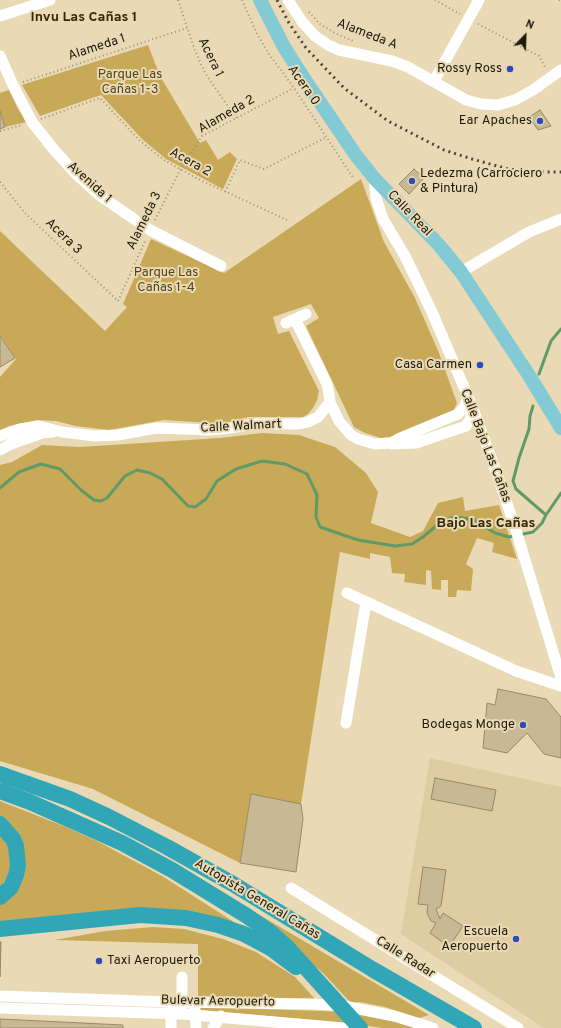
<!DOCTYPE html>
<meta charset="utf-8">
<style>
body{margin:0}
#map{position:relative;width:561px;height:1028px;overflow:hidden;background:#e9dab5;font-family:Overpass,sans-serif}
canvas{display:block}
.north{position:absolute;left:505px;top:16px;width:40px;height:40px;-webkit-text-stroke:3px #e9dab5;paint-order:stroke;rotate:23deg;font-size:11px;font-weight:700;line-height:16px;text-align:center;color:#1e190b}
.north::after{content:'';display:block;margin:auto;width:14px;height:18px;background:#1e190b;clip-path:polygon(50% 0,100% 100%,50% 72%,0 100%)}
</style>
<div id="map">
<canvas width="561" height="1028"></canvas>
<div class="north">N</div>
</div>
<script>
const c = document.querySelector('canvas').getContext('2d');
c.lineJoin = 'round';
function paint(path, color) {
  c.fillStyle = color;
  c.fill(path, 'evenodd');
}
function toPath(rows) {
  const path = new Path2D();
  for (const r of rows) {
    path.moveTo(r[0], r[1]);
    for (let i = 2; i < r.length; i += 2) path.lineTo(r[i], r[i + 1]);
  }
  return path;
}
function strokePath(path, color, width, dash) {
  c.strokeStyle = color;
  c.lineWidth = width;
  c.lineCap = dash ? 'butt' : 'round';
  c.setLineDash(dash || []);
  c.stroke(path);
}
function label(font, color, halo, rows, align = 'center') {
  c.font = font + ' Overpass,sans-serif';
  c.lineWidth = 4;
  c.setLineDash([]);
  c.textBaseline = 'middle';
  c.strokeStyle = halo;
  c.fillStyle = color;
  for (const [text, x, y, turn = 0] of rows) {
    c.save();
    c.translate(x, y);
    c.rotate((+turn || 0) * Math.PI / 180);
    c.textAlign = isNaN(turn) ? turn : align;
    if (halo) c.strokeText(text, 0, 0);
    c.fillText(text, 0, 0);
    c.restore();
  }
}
const built = toPath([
 [430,758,561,787,561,1028,544,1028,401,934]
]);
const green = toPath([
 [148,45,160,76,200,143,206,140,218,160,230,152,237,159,223,189,166,159,142,139,101,95,40,116,22,85],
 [9,90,17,107,26,122,5,127,0,111,0,93],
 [361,179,384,242,415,298,439,353,457,403,453,412,397,436,381,438,365,433,354,427,306,326,319,318,311,304,273,317,278,334,289,331,319,391,317,400,313,408,308,414,303,417,248,417,225,424,164,420,109,430,76,426,56,421,37,420,9,426,0,430,0,377,16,359,0,335,0,231,105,331,127,307,123,304,151,239,224,273],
 [262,433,299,435,335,447,366,473,378,492,371,523,410,537,423,531,438,503,463,497,465,511,499,505,517,559,492,552,494,543,477,538,466,564,473,569,471,591,457,590,456,597,448,597,448,580,441,580,441,590,432,589,431,571,426,570,426,585,404,582,405,574,392,573,390,557,370,553,370,559,340,552,301,804,251,794,240,863,93,789,0,761,0,465,12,462,42,445,80,447,220,438],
 [0,801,66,827,99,842,162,876,234,922,195,913,0,922,0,905,20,882,0,818],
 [0,834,10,849,10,868,6,879,0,888],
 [231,898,429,1015,419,1018,385,1007,360,1002,351,1003,323,973],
 [153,927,184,929,223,939,256,952,295,977,316,1000,198,996,198,944,55,940,105,931],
 [200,1007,351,1012,383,1017,423,1028,383,1028,337,1022,200,1010]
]);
const stream = toPath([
 [539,374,551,341,561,329],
 [533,406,530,416,529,429,519,458,513,481,516,489,546,515],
 [0,488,19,472,41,464,60,469,81,490,94,500,101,501,107,498,125,476,137,470,150,473,162,479,188,506,195,507,206,499,217,481,236,469,262,461,285,464,307,474,317,495,316,517,320,527,358,540,395,546,412,544,423,537,442,521,456,517,474,520,495,533,509,537,533,532,542,523,546,515,561,493]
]);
const building = toPath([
 [540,110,551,126,538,130,529,117,540,110],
 [0,111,5,127,0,129,0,111],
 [414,169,424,178,409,194,399,184,414,169],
 [0,336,15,358,0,367,0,336],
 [498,689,546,699,561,717,561,758,544,754,527,733,507,753,483,748,487,703,495,705,498,689],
 [435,778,496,790,492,811,431,799,435,778],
 [251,794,301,804,303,819,296,872,240,863,251,794],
 [423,867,446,870,441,906,436,909,440,919,443,913,463,926,449,947,430,933,436,923,431,921,427,913,428,905,418,904,423,867],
 [0,942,1,942,0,977,0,942],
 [0,1019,123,1025,123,1028,0,1028,0,1019]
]);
const path = toPath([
 [178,0,194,48,205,73,236,118],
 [242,0,257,34,269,54,294,88,354,179],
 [435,0,460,14],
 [559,0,561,1],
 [309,12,320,24,335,33,355,42],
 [478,24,539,56,546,69],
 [23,82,187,28],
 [41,119,100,98,139,140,164,160,198,179,287,220],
 [0,131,22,125],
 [0,182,25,213,118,301,146,239],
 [225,192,240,160,264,169,327,137],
 [155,220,180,170,202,136,294,88]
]);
const minor = toPath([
 [288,0,303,23,315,36,328,45,339,50,392,61,408,67,466,100,481,104,498,105,515,100,533,90,561,70],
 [0,16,50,0],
 [0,56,13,85,32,122,55,151,77,175,99,195,150,230,221,266],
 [434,81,479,0],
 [374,178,376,198,383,219,405,256,432,312,472,406,498,477,515,527,561,678],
 [461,272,529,232,561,219],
 [295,319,327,384,329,394,330,402,339,421,351,435,358,439,375,444,391,443,400,438,458,414,465,406,467,397],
 [286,323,306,314],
 [0,436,20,429,39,426,62,432,95,436,118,435,156,428,209,430,222,429,257,424,299,424,308,422,318,417,330,402],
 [392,444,416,443,466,426,471,418,471,407],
 [0,450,11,444,42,433,53,432],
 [347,593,516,671,561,686],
 [346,723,366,602],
 [291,888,518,1028],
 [182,977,182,1009],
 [0,996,170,1002,314,1004,344,1006,394,1016,433,1028],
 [171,1007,171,1028],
 [0,1008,182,1014,343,1028],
 [195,1009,196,1028],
 [213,1028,221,1016]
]);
const major = toPath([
 [260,0,284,47,305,80,355,154,374,178,439,245,461,272,530,377,561,428]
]);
const highway = toPath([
 [0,774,70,799,109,817,167,847,233,884,372,969,474,1028],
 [0,791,30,802,122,843,172,870,247,916,270,932,288,948,360,1028],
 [0,824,13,839,16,846,18,866,16,875,11,887,0,897],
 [0,929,140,915,186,918,218,925,244,934,272,949,296,967]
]);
const rail = toPath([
 [277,0,289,23,306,48,344,88,388,121,444,150,472,159,508,169,531,172,561,172]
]);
const markers = [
 [510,69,4,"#3149ba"],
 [540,121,4,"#3149ba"],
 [412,181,4,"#3149ba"],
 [480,365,4,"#3149ba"],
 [523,725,4,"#3149ba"],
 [516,939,4,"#3149ba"],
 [99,961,4,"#3149ba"]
];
const streetNames = [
 ["Alameda A",367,35,21],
 ["Alameda 1",97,48,-18],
 ["Acera 1",210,58,64],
 ["Acera 0",303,86,55],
 ["Alameda 2",227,115,-30],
 ["Acera 2",190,163,29],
 ["Avenida 1",89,183,42],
 ["Calle Real",409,214,46],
 ["Alameda 3",145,221,-64],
 ["Acera 3",63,237,44],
 ["Calle Walmart",241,427,-3],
 ["Calle Bajo Las Cañas",485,446,69],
 ["Autopista General Cañas",257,900,31],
 ["Calle Radar",405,958,32],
 ["Bulevar Aeropuerto",218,1002,1]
];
const poiNames = [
 ["Rossy Ross",502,69],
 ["Ear Apaches",532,121],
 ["Ledezma (Carrociero",420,174,"left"],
 ["& Pintura)",420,189,"left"],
 ["Casa Carmen",472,365],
 ["Bodegas Monge",515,725],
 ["Escuela",508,932],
 ["Aeropuerto",508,947],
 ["Taxi Aeropuerto",107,961,"left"]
];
const parkNames = [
 ["Parque Las",130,75],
 ["Cañas 1-3",130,90],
 ["Parque Las",166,273],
 ["Cañas 1-4",166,288]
];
const neighbourhoodNames = [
 ["Invu Las Cañas 1",84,18],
 ["Bajo Las Cañas",486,524]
];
paint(built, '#dfcda1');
paint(green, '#c8a957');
strokePath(stream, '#629a67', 3);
paint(building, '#c7b994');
strokePath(building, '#988a67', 1);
strokePath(path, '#9d9275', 2, [1, 3]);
strokePath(minor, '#fff', 11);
strokePath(major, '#83cad4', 14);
strokePath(highway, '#30a6b7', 16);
strokePath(rail, '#4f4834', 3, [2, 4]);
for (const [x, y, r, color] of markers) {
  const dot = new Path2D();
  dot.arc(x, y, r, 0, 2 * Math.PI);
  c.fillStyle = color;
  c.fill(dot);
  strokePath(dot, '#e9dab5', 1.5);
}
label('13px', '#1e190b', '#e9dab5', streetNames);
label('13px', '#1e190b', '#e9dab5', poiNames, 'right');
label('13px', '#524319', '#e9dab5', parkNames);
label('bold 14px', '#342805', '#e9dab5', neighbourhoodNames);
</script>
